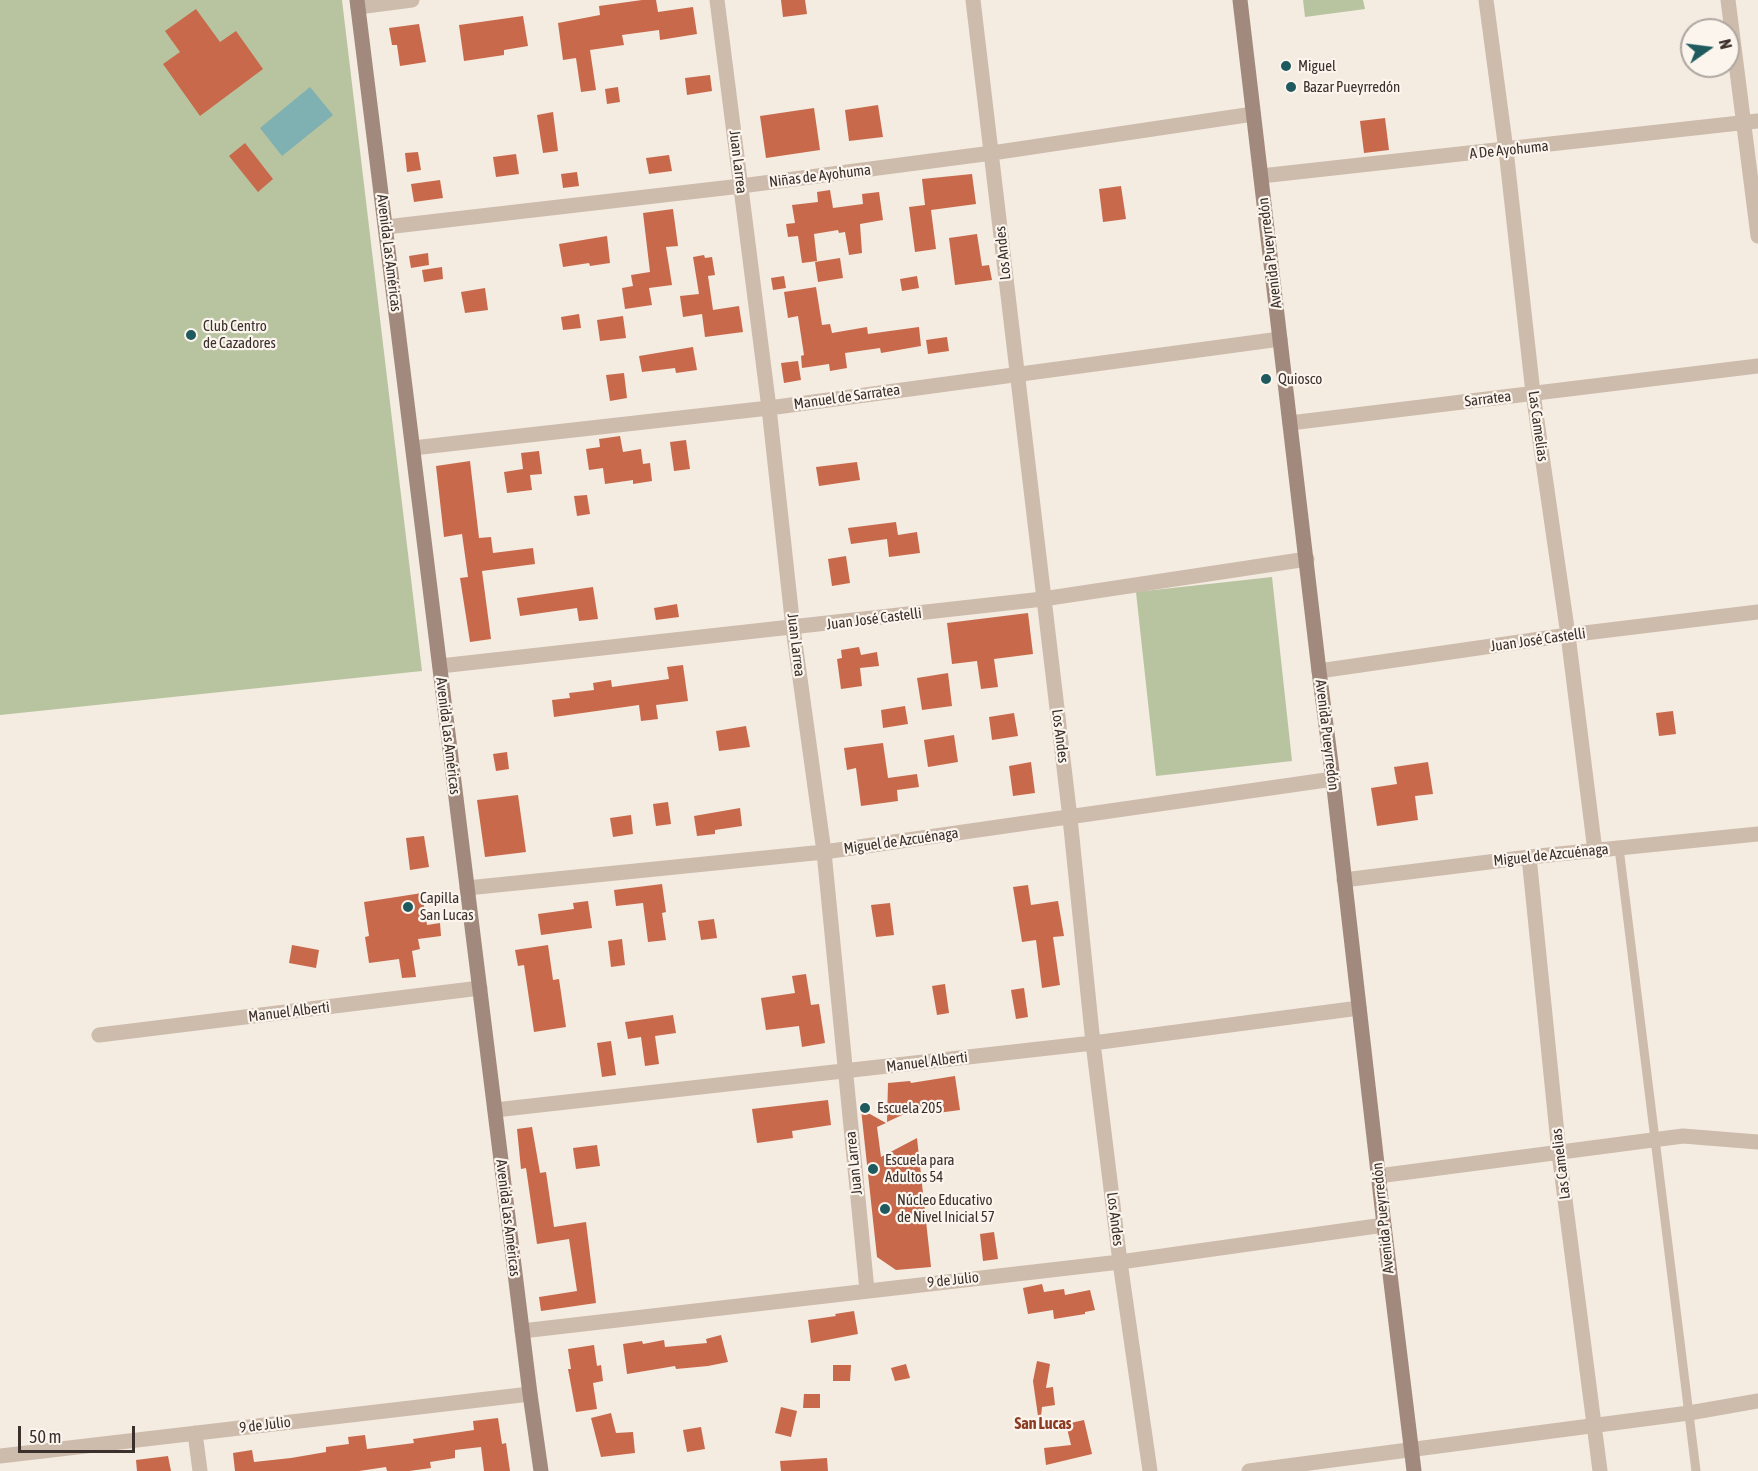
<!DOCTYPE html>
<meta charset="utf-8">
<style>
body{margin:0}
#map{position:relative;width:1758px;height:1471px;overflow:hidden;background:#f4ebe1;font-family:"Asap Condensed",sans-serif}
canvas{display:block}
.north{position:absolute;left:1680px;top:18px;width:60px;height:60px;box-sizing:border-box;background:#fbf5ee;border:2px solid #aea6a0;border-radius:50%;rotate:76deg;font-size:16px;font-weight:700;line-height:24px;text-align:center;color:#3b302b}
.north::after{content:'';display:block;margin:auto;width:21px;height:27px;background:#1f5a5e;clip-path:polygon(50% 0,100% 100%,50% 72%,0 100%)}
.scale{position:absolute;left:18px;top:1426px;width:117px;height:27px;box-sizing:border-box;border:3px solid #3b302b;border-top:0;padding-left:8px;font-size:18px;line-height:21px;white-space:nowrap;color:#3b302b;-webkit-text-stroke:4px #fbf5ee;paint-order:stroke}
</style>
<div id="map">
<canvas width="1758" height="1471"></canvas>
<div class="north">N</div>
<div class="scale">50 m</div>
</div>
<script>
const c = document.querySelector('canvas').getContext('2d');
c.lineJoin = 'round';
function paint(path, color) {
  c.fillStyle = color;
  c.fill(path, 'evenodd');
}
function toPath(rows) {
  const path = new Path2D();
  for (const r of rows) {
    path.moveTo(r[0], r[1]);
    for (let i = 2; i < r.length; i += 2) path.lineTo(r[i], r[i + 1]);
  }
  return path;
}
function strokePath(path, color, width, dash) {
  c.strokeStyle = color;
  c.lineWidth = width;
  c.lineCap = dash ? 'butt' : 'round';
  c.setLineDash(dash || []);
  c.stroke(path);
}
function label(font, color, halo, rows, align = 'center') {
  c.font = font + ' "Asap Condensed",sans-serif';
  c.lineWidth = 4.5;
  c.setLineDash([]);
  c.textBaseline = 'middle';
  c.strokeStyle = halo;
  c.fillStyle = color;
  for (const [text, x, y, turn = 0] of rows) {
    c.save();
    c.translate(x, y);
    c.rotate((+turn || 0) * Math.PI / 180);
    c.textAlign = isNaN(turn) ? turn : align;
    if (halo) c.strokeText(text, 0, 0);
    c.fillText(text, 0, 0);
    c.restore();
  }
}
const green = toPath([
 [0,0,342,0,422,671,0,715],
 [1303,0,1363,0,1365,9,1305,17],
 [1272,577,1292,761,1156,776,1136,592]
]);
const water = toPath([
 [310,87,333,115,282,156,260,128]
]);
const building = toPath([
 [642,0,656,0,658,12,693,7,697,34,660,40,659,30,622,35,624,45,590,50,596,90,581,92,576,58,563,60,558,23,600,15,599,6],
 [781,0,805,0,807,14,783,17],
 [196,9,220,42,236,31,263,69,200,116,163,64,180,52,165,31],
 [523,16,528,46,504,50,504,55,464,61,459,25],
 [419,24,426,62,400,66,397,45,392,45,389,28],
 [710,75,712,91,687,95,685,78],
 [618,87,620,102,607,104,605,89],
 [878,105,883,137,849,141,845,110],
 [814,108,820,150,766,158,760,116],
 [553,112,558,151,543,153,537,115],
 [1385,118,1389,150,1364,153,1360,121],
 [245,143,273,179,258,192,229,156],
 [418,152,421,170,407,172,405,153],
 [516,154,519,174,496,177,493,157],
 [669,155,672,171,649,174,646,158],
 [577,172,579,186,563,188,561,174],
 [972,174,976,204,931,210,936,249,915,252,909,207,925,205,922,179],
 [440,180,443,198,414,202,411,184],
 [1121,186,1126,219,1103,222,1099,189],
 [830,190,833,208,863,204,862,194,879,192,883,220,860,224,862,253,849,255,845,232,839,233,838,230,814,234,817,261,802,263,798,236,788,237,786,224,795,223,792,205,818,202,817,192],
 [673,209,678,246,666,247,672,285,649,288,652,305,625,309,622,288,633,286,631,275,650,272,643,213],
 [977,234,982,266,989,265,992,280,955,285,949,238],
 [607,236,610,263,590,266,589,263,563,267,559,244],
 [428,253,429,265,411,268,409,256],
 [704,255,705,258,712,257,715,275,708,276,713,310,739,306,743,332,705,337,702,314,683,317,680,296,699,294,693,257],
 [840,258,843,278,818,282,815,262],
 [442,267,443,279,424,282,422,270],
 [784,276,786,288,773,290,771,278],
 [917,276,919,288,902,291,900,279],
 [816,287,822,325,830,324,832,333,867,327,868,334,919,327,921,346,881,353,880,348,845,353,847,368,830,371,829,364,802,368,801,356,804,355,798,316,788,318,784,292],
 [485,288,488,310,465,313,461,292],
 [579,314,581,328,563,330,561,317],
 [623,316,626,338,600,341,597,320],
 [947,337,949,351,928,354,926,340],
 [693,347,697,370,676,373,675,368,642,372,639,356],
 [798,361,801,380,784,383,781,363],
 [624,373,627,398,610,401,606,375],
 [620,436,623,452,641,449,643,464,650,463,652,481,633,484,633,480,605,484,603,468,589,470,586,449,600,447,599,439],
 [686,440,690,469,674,471,670,442],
 [539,451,542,474,530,475,532,490,507,493,504,472,523,469,521,453],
 [470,461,479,538,491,537,493,553,533,548,535,564,482,571,491,639,470,642,460,578,468,577,462,534,444,537,436,466],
 [857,462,860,480,819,486,816,467],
 [587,495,590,514,577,516,574,496],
 [896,522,898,535,917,532,920,553,889,557,887,539,851,544,848,528],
 [846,556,850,583,832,586,828,559],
 [593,587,598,619,579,621,577,608,520,616,517,598],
 [677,604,679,617,656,620,654,608],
 [1028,613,1033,654,994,659,998,687,981,689,977,661,952,664,947,623],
 [859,647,861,655,877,652,879,666,860,668,862,686,841,689,837,659,842,658,841,650],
 [683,665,688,701,656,705,658,719,641,721,639,705,554,717,552,700,570,698,569,693,594,690,593,683,611,680,612,687,669,679,667,667],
 [948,673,952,706,922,710,917,678],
 [905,706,908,724,883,728,881,710],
 [1673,711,1676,734,1659,736,1656,713],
 [1014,713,1018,736,992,740,989,717],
 [746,726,750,747,719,751,716,731],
 [954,735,958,762,928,767,924,740],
 [883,743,888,778,917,774,919,787,897,790,898,801,861,806,856,768,847,770,844,748],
 [507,752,509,769,496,771,493,754],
 [1031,762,1035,793,1013,796,1009,766],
 [1428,762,1433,794,1415,796,1418,820,1377,826,1371,788,1397,784,1394,767],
 [518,795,526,852,485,857,477,800],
 [668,802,671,824,656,826,653,804],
 [740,808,742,826,715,830,715,834,697,836,694,816],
 [631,815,633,834,613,837,610,818],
 [424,836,429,867,410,870,406,838],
 [662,884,666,912,662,913,666,940,648,942,643,903,616,906,614,890],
 [1028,885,1031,905,1058,901,1064,936,1053,937,1060,985,1042,988,1036,940,1022,942,1013,887],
 [422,893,427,925,440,923,441,936,418,939,420,949,412,951,416,977,402,978,399,959,369,963,365,937,369,936,364,902],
 [588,901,592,928,541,935,538,914,574,909,573,903],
 [890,903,894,935,876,937,871,905],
 [714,919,717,938,701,940,698,921],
 [622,939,625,965,611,967,608,941],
 [292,945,319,950,316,968,289,963],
 [548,945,553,980,559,979,566,1027,534,1032,524,965,518,966,515,950],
 [806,974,811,1005,819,1004,825,1043,802,1047,799,1026,766,1030,761,998,795,993,792,976],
 [945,984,949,1013,937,1015,932,986],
 [1024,988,1028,1017,1016,1019,1011,990],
 [673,1015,676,1033,655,1036,659,1064,645,1066,641,1037,628,1039,625,1022],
 [611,1041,616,1075,602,1077,597,1043],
 [955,1076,960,1110,930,1114,928,1103,887,1122,888,1083,910,1081,911,1083],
 [828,1100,831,1125,792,1131,793,1138,757,1143,752,1109],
 [861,1109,886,1123,877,1127,881,1157,917,1138,931,1267,896,1270,877,1257],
 [532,1127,540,1173,546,1172,554,1227,586,1222,596,1303,541,1311,539,1297,577,1291,569,1239,537,1244,526,1168,521,1169,517,1129],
 [597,1145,600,1166,576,1169,573,1148],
 [994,1232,998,1259,983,1261,980,1234],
 [1042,1284,1044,1292,1064,1289,1065,1295,1090,1290,1095,1310,1085,1312,1085,1314,1054,1319,1053,1310,1028,1314,1023,1288],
 [854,1311,858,1334,811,1343,808,1320,836,1316,835,1314],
 [721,1335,728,1362,708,1366,676,1369,675,1366,627,1374,623,1344,642,1341,643,1344,664,1340,665,1347,707,1343,706,1339],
 [594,1345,597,1366,601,1365,603,1381,593,1383,597,1409,576,1412,568,1369,571,1369,568,1349],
 [1037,1361,1050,1364,1046,1388,1053,1387,1055,1405,1042,1407,1041,1416,1038,1416,1033,1381],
 [906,1364,910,1378,895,1381,891,1368],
 [833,1365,851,1365,850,1381,833,1381],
 [804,1394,820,1394,820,1408,803,1408],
 [781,1407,797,1411,791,1437,775,1433],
 [611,1413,616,1433,633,1432,635,1453,601,1457,591,1418],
 [498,1418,502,1444,506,1443,510,1471,484,1471,481,1447,455,1450,455,1458,430,1462,431,1468,409,1471,387,1471,386,1467,359,1471,235,1471,233,1453,252,1450,254,1462,291,1458,326,1452,326,1447,349,1444,348,1437,365,1435,367,1449,383,1447,414,1443,413,1439,474,1430,473,1421],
 [1084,1420,1092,1454,1046,1465,1044,1448,1071,1445,1066,1424],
 [701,1427,705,1449,687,1452,683,1430],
 [168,1456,171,1471,137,1471,136,1460],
 [827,1458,828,1471,781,1471,780,1461]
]);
const lane = toPath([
 [1619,848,1696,1471]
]);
const street = toPath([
 [717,0,769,408,793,628,824,852,867,1290],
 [973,0,1070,818,1093,1043,1120,1262,1150,1471],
 [1486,0,1506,150,1533,393,1568,635,1595,851],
 [1728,0,1758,236],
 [358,7,412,0],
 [1261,176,1758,121],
 [386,227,741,186,992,153,1253,114],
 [1290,423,1758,366],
 [413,448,769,408,1280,339],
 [440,666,1043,599,1307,559],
 [1319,671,1568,635,1758,612],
 [1529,857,1559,1153,1600,1471],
 [1344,880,1529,857,1758,834],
 [467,888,824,852,1333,779],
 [99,1035,480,988],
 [495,1110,1093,1043,1359,1008],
 [1378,1176,1683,1136,1758,1142],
 [522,1331,1120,1262,1384,1225],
 [195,1433,200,1471],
 [0,1456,530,1394],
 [1249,1471,1689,1413,1758,1401]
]);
const secondary = toPath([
 [357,0,530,1394,541,1471],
 [1240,0,1319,671,1333,779,1384,1225,1414,1471]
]);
const markers = [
 [1286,66,6,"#1f5a5e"],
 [1291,87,6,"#1f5a5e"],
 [191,335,6,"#1f5a5e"],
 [1266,379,6,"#1f5a5e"],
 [408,907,6,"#1f5a5e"],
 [865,1108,6,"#1f5a5e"],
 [873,1169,6,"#1f5a5e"],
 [885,1209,6,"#1f5a5e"]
];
const poiNames = [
 ["Miguel",1298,66],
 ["Bazar Pueyrredón",1303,87],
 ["Club Centro",203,326],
 ["de Cazadores",203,343],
 ["Quiosco",1278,379],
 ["Capilla",420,898],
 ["San Lucas",420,915],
 ["Escuela 205",877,1108],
 ["Escuela para",885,1160],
 ["Adultos 54",885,1177],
 ["Núcleo Educativo",897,1200],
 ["de Nivel Inicial 57",897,1217]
];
const streetNames = [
 ["A De Ayohuma",1509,150,-6],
 ["Juan Larrea",738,162,83],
 ["Niñas de Ayohuma",820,176,-7],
 ["Avenida Las Américas",389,253,83],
 ["Los Andes",1003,253,-96],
 ["Avenida Pueyrredón",1270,253,-97],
 ["Manuel de Sarratea",847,397,-8],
 ["Sarratea",1488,399,-7],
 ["Las Camelias",1538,426,82],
 ["Juan José Castelli",874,619,-7],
 ["Juan José Castelli",1538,640,-8],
 ["Juan Larrea",796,645,83],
 ["Avenida Pueyrredón",1327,735,83],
 ["Avenida Las Américas",448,736,83],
 ["Los Andes",1060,736,83],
 ["Miguel de Azcuénaga",901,841,-8],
 ["Miguel de Azcuénaga",1551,855,-6],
 ["Manuel Alberti",289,1012,-7],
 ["Manuel Alberti",927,1062,-7],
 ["Juan Larrea",854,1163,-96],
 ["Las Camelias",1561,1164,-97],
 ["Avenida Las Américas",508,1218,83],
 ["Avenida Pueyrredón",1383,1218,-96],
 ["Los Andes",1115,1219,83],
 ["9 de Julio",953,1280,-6],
 ["9 de Julio",265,1425,-7]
];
const neighbourhoodNames = [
 ["San Lucas",1043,1424]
];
paint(green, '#b8c4a0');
paint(water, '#7fb0b2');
paint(building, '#c8694b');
strokePath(lane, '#cdbbac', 9);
strokePath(street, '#cdbbac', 15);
strokePath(secondary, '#a18a7d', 15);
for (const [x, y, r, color] of markers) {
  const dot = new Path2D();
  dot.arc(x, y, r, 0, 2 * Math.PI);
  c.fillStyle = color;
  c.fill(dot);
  strokePath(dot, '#fbf5ee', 2);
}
label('15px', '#3b302b', '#fbf5ee', poiNames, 'left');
label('15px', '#3b302b', '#fbf5ee', streetNames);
label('bold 16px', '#8c3b22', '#fbf5ee', neighbourhoodNames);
</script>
